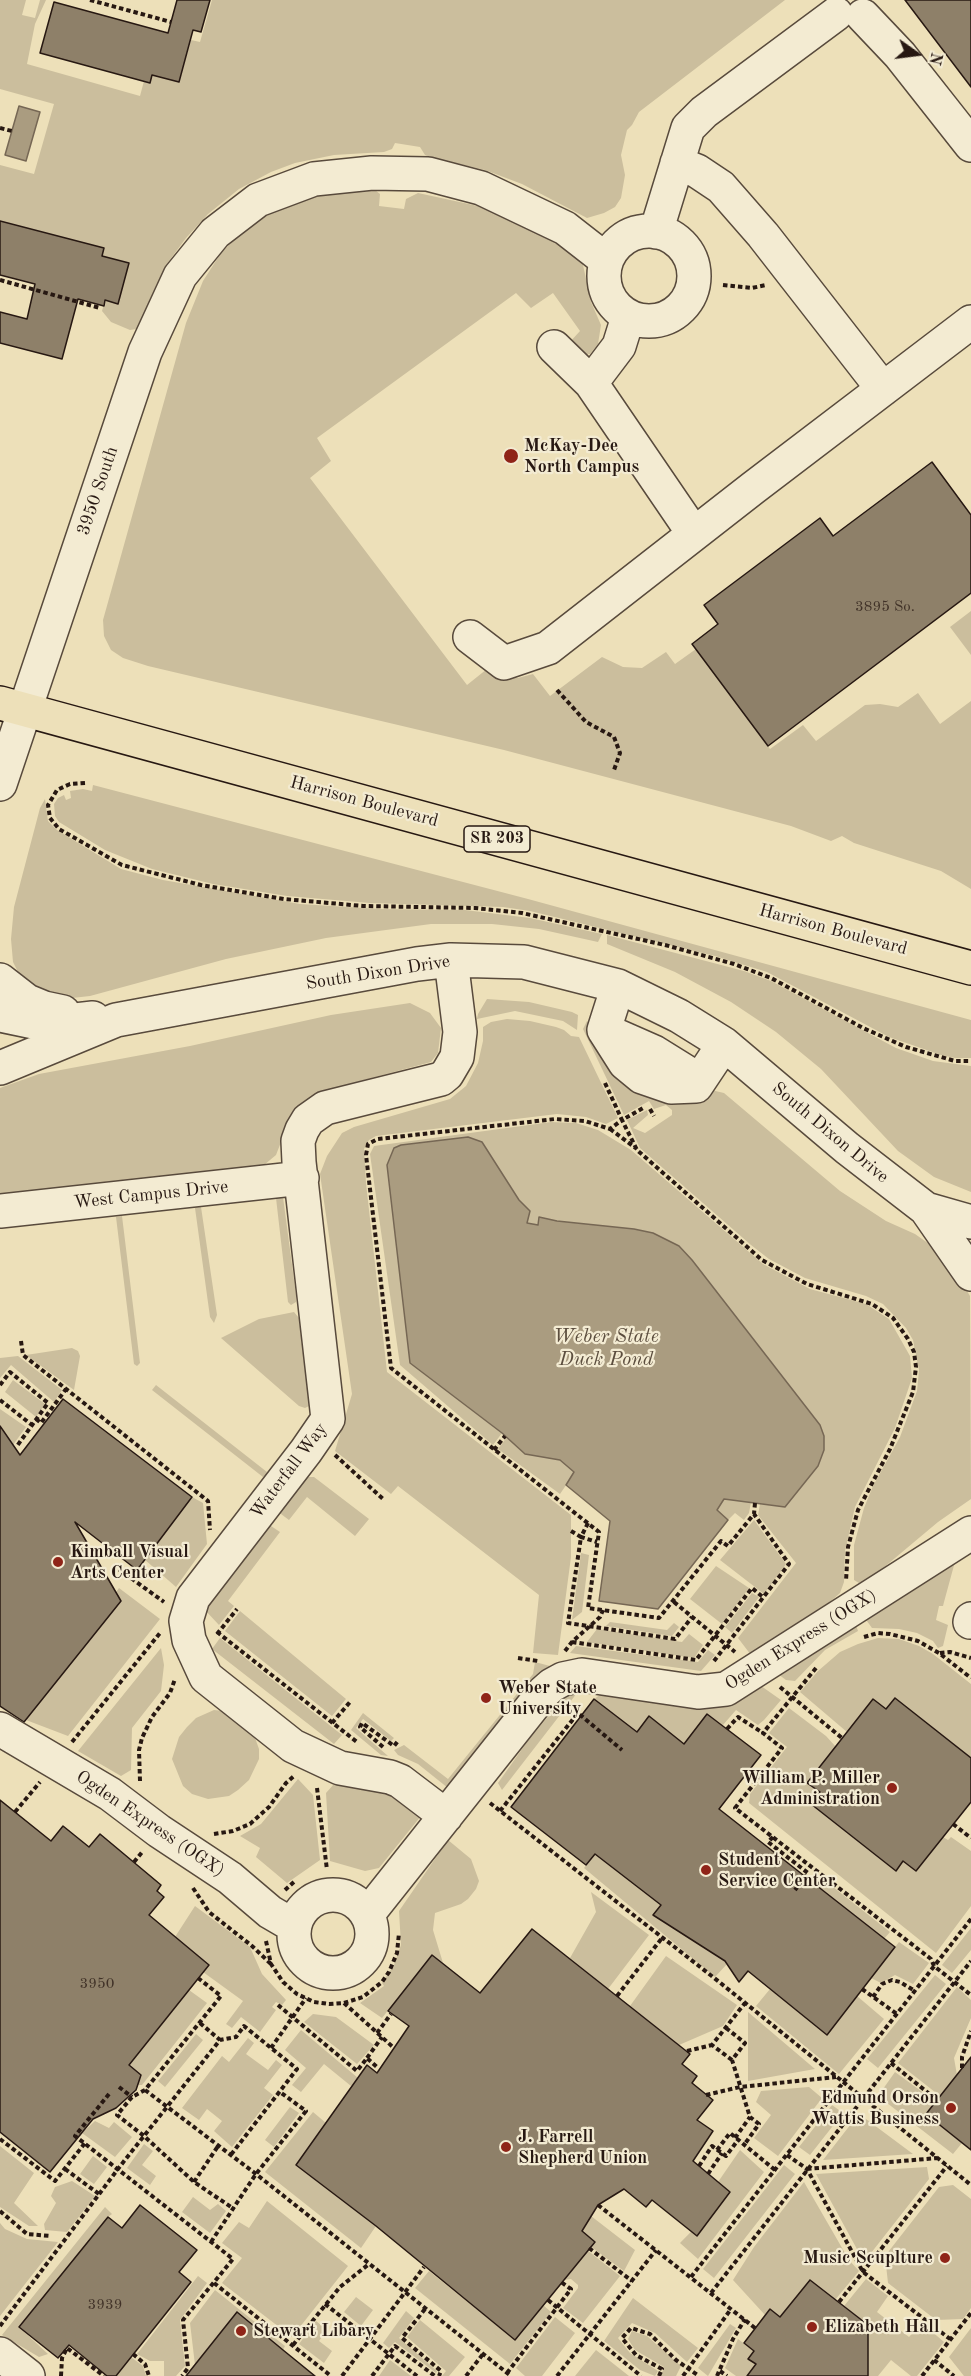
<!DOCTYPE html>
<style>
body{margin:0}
#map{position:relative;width:971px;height:2376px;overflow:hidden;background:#ede0b9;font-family:"Old Standard TT",serif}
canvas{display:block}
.north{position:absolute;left:887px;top:24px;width:60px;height:60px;-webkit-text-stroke:4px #f3ebd2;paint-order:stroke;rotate:104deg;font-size:16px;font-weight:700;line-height:24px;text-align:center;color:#271812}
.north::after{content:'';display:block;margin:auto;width:21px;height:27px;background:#271812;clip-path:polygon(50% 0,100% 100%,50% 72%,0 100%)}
</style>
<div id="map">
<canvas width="971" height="2376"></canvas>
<div class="north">N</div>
</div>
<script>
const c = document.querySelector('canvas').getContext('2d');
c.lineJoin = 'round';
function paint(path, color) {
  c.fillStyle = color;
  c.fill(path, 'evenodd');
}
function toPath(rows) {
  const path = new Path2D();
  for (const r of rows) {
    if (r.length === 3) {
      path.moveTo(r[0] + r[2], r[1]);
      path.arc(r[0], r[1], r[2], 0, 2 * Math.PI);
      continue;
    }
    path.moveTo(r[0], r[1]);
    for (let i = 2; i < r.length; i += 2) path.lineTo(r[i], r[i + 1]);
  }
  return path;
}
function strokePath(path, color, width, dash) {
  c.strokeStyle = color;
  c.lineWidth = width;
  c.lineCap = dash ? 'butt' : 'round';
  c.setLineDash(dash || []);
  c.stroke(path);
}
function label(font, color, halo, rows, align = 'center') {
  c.font = font + ' "Old Standard TT",serif';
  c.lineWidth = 4.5;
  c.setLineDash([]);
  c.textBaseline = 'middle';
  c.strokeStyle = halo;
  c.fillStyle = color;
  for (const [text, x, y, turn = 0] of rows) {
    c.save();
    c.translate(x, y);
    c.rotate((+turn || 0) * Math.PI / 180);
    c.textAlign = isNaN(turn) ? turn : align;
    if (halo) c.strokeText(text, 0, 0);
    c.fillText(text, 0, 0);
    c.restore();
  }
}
const green = toPath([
 [0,0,26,0,22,15,35,18,40,0,46,0,35,24,27,64,140,96,144,81,150,83,152,75,179,82,191,40,200,42,212,0,785,0,639,112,632,125,627,130,621,155,625,175,621,198,615,207,604,213,587,218,522,184,485,170,430,157,425,155,420,147,395,143,392,149,384,152,334,155,295,163,271,172,239,189,208,214,186,238,166,265,150,299,142,324,136,329,130,330,111,322,102,311,105,300,118,303,128,263,102,256,104,248,0,221,0,165,34,174,54,104,0,89],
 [365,188,375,190,380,194,379,206,404,209,406,199,418,193,478,206,531,229,564,248,577,256,583,265,591,302,601,325,598,344,590,354,583,355,569,343,580,331,553,293,531,308,516,293,317,438,331,461,310,478,467,685,487,669,500,675,518,678,533,674,550,696,602,657,623,667,642,668,666,652,675,664,696,649,770,749,803,725,816,741,865,705,880,704,898,707,918,693,940,724,971,701,971,889,941,871,854,843,842,836,831,841,791,826,504,750,148,666,123,658,111,650,104,636,103,620,186,323,203,281,221,253,242,232,268,215,298,201,335,191],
 [971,611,971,655,950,627],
 [93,785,528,899,971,1020,971,1058,955,1058,941,1055,889,1037,767,972,715,956,530,911,503,907,370,903,287,896,213,884,152,869,105,850,59,822,55,816,54,804,58,798,64,795,66,800,71,798,70,791,83,789,92,791],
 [45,799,48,821,57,830,121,869,163,880,300,904,380,909,465,910,530,918,602,934,598,942,539,929,492,924,431,924,326,938,226,959,90,996,54,1000,21,978,13,962,11,939,14,907,40,808],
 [607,935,744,971,771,981,896,1048,933,1061,971,1066,971,1192,934,1177,898,1151,821,1069,776,1032,731,1002,675,972,607,944],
 [487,999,529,1002,572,1012,578,1015,577,1030,563,1021,515,1011,477,1019,478,1014],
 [410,1003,430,1013,441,1028,438,1053,431,1062,323,1091,308,1100,286,1129,276,1155,264,1165,113,1181,0,1196,0,1088,39,1074,190,1046,331,1015],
 [507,1019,530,1021,556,1027,564,1030,571,1036,579,1037,618,1118,606,1124,586,1117,557,1114,376,1136,369,1140,364,1149,366,1183,387,1372,571,1515,571,1557,558,1655,533,1653,539,1595,398,1486,391,1494,335,1451,352,1394,320,1174,327,1156,342,1133,354,1127,450,1099,466,1086,478,1063,483,1041,483,1027,491,1022],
 [587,1021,595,1030,711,1090,724,1093,840,1191,886,1221,915,1234,932,1246,953,1267,970,1296,971,1499,938,1522,870,1579,859,1583,854,1580,854,1545,864,1508,873,1486,900,1437,917,1391,919,1370,913,1340,906,1328,883,1304,866,1296,805,1278,769,1259,751,1245,640,1148,627,1120,647,1110,648,1115,633,1128,645,1133,672,1115,672,1110,666,1105,654,1109,649,1101,624,1115,583,1029],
 [551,1122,576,1123,598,1130,631,1150,763,1264,810,1289,866,1304,889,1319,910,1356,912,1378,895,1428,855,1507,845,1551,844,1582,840,1593,822,1609,751,1655,738,1638,796,1563,758,1515,760,1504,785,1507,818,1466,824,1436,820,1425,692,1260,679,1246,653,1233,634,1229,557,1221,539,1217,538,1225,527,1223,530,1211,519,1200,482,1142,468,1137,401,1145,394,1148,410,1363,502,1433,493,1445,400,1365,370,1154,374,1146],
 [279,1196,283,1197,296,1295,296,1302,291,1305,288,1302,276,1198],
 [198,1205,201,1207,217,1315,214,1323,210,1317,195,1208],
 [122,1216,140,1363,137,1366,134,1364,116,1217],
 [294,1312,299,1318,309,1406,305,1408,299,1406,221,1338,259,1319],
 [72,1348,78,1351,80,1356,74,1390,26,1355],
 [18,1356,62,1390,54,1402,11,1365,0,1378,0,1358],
 [13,1380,45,1404,36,1417,5,1392],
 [156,1385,267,1472,266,1476,263,1477,152,1390],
 [0,1409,26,1427,13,1445,0,1426],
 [507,1437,525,1454,560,1460,575,1472,560,1494,498,1449],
 [307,1477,314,1477,369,1519,355,1536,307,1497,289,1520,277,1511],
 [192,1497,203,1503,207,1544,176,1587,144,1559],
 [724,1499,751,1502,749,1513,744,1520,735,1513,728,1520,716,1510],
 [754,1520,786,1564,764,1594,720,1560],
 [268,1524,280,1532,228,1601,234,1606,219,1625,204,1609],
 [581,1553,589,1555,582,1612,572,1620],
 [956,1558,944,1602,943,1606,939,1606,936,1620,948,1625,943,1646,938,1648,933,1641,917,1633,899,1629,872,1628,864,1617],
 [716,1566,749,1588,722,1624,690,1599],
 [119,1588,160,1619,68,1736,26,1720],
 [752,1593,759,1597,732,1633,725,1627],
 [240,1611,346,1699,332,1716,225,1631],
 [610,1622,667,1630,674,1623,679,1627,672,1636,606,1626],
 [856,1625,858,1631,825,1650,795,1681,786,1680,774,1671],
 [597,1629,682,1642,689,1634,703,1645,694,1658,587,1642],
 [220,1638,342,1735,334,1744,212,1649],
 [878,1638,899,1639,919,1646,933,1654,971,1684,971,1758,895,1698,886,1709,847,1732,800,1692,818,1671,840,1652,858,1644],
 [576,1646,698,1662,708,1650,715,1655,701,1671,570,1653],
 [161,1648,164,1665,161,1691,132,1728,131,1770,121,1776,78,1751],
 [535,1662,550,1666,448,1788,418,1764,398,1755,394,1750,404,1745,448,1779,533,1674],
 [754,1681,781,1700,764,1720,758,1725,736,1710,723,1725,707,1714,684,1744,649,1716,637,1732,594,1699,610,1688],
 [574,1692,577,1693,502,1790,498,1783,527,1742,565,1696],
 [789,1708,826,1736,836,1747,808,1783,820,1792,811,1804,896,1871,903,1861,916,1871,943,1837,948,1840,951,1837,971,1851,971,1906,936,1953,749,1803,750,1794,787,1747,769,1733],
 [214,1710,223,1711,254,1735,259,1749,259,1759,249,1780,238,1790,229,1796,208,1799,192,1794,183,1786,172,1759,179,1737,187,1727,196,1718],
 [363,1713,394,1738,391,1741,363,1719,356,1728,388,1756,381,1755,351,1730],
 [298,1779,313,1795,320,1860,287,1883,256,1857,260,1848,240,1836,261,1824],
 [334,1784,388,1791,421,1816,379,1868,365,1871,330,1861,326,1793],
 [448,1840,471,1859,479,1881,476,1889,468,1899,461,1904,435,1913,433,1930,443,1963,432,1955,382,2018,360,2003,384,1986,382,1983,394,1965,401,1945,399,1911],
 [595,1854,661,1905,654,1915,725,1961,727,1964,715,1977,584,1868],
 [818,1875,890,1932,884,1939,812,1882],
 [591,1892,649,1935,608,1989,570,1958,596,1912],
 [195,1906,250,1947,262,1974,286,2000,282,2005,276,2002,272,2007,276,2010,260,2032,241,2017,232,2028,226,2024,243,2001,203,1972,209,1965,175,1937],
 [971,1928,971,1950,952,1973,942,1965],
 [899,1942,929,1963,913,1984,895,1975,881,1983,871,1978],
 [666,1956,737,2005,723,2026,679,2045,630,2006],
 [935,1975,946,1984,878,2068,867,2059],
 [957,1987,971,2000,971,2018,954,2058,957,2075,940,2096,898,2063],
 [770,1989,827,2035,857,1996,884,2019,839,2074,756,2006],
 [189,1990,207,2003,142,2085,138,2085,140,2075,129,2065],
 [748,2012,815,2069,748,2081],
 [313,2014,336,2017,374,2045,357,2064,304,2022],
 [301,2030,358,2078,351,2086,324,2064,301,2092,292,2085,306,2068,285,2050],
 [196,2034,203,2040,165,2087,158,2081],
 [248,2038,254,2043,246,2054,268,2070,276,2060,282,2065,264,2088,273,2095,232,2147,214,2131,222,2121,207,2109,199,2120,182,2108,222,2056,229,2062],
 [895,2072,936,2102,926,2115,962,2143,953,2154,878,2096],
 [809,2087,822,2098,778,2156,754,2138,771,2115,756,2102,761,2091],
 [832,2105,843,2113,810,2155,799,2147],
 [290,2107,299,2113,274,2147,265,2140],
 [313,2112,326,2123,296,2165,376,2226,361,2248,265,2172],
 [866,2119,913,2154,823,2160,854,2120,860,2126],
 [95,2121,109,2128,114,2122,132,2137,115,2157,82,2133],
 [144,2144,153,2151,142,2165,156,2176,150,2185,127,2168],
 [0,2146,34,2173,14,2203,38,2226,29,2226,0,2207],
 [740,2150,764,2172,698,2259,680,2243,730,2192,718,2182],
 [93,2156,107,2167,94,2184,80,2174],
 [784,2165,795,2174,714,2278,703,2269],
 [927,2167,929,2179,864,2262,816,2174],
 [72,2181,95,2196,67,2232,45,2230,44,2224,56,2203,51,2196,55,2187],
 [804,2182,849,2260,859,2271,835,2300,809,2280,780,2317,770,2309,765,2315,733,2280,754,2247],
 [953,2185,971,2199,971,2308,963,2319,936,2320,888,2283,885,2256,939,2187],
 [193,2197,210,2210,218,2204,226,2211,210,2233,182,2212],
 [267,2201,348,2266,292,2337,222,2283,242,2258,222,2243,239,2222,249,2228],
 [105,2207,112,2214,108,2217,19,2327,48,2354,39,2357,2,2335],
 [591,2216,635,2250,624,2271,590,2246,582,2231],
 [0,2223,5,2229,27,2239,58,2242,0,2316],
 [587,2250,620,2276,583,2323,563,2308,578,2288,578,2285,571,2279,563,2280],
 [429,2271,515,2340,543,2305,551,2312,510,2364,415,2288],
 [198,2276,207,2283,180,2320,185,2366,176,2376,164,2376,164,2361,150,2361,137,2354],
 [866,2279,888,2296,877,2312,909,2337,922,2323,944,2342,917,2376,911,2376,891,2360,878,2376,867,2376,849,2361,868,2337,868,2325,844,2306],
 [215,2290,285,2346,283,2350,195,2365,190,2323],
 [356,2297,373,2310,361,2326,344,2312],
 [633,2298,698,2348,687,2362,655,2333,632,2323,618,2338,630,2353,658,2371,655,2376,640,2370,604,2341],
 [406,2311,414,2318,399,2338,437,2371,436,2373,395,2342,389,2348,383,2343],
 [555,2317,575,2333,542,2376,525,2376,516,2368],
 [420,2320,465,2357,449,2376,442,2376,446,2371,407,2337],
 [316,2321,327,2330,319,2341,332,2351,324,2363,299,2344],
 [730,2324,736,2328,708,2376,698,2368],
 [971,2328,971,2376,964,2376,949,2357],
 [632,2331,647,2336,681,2366,676,2376,661,2376,664,2367,635,2350,628,2339],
 [738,2339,754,2351,748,2359,756,2364,747,2376,736,2376,725,2368],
 [596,2350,629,2376,575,2376],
 [131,2357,143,2366,146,2376,116,2376],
 [390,2360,411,2376,379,2376]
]);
const water = toPath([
 [19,106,40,112,26,161,5,155,19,106],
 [468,1137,482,1142,519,1200,530,1211,527,1223,538,1225,539,1217,557,1221,634,1229,653,1233,679,1246,692,1260,820,1425,824,1436,824,1450,818,1466,785,1507,724,1499,717,1510,728,1520,658,1609,599,1601,610,1521,566,1485,574,1472,560,1460,525,1454,502,1433,410,1363,387,1165,394,1148,401,1145,468,1137]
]);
const building = toPath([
 [177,0,210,0,201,32,193,30,179,82,152,75,150,83,40,53,54,2,168,33,177,0],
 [905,0,971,0,971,87,905,0],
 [0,221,104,248,102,256,129,263,118,304,105,300,104,306,78,299,62,359,0,343,0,312,27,319,35,284,0,275,0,221],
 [932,462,971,515,971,593,768,746,692,644,718,624,704,605,820,518,833,536,932,462],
 [63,1399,192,1497,137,1570,75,1522,121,1601,24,1722,0,1706,0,1426,20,1455,63,1399],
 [895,1698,971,1758,971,1802,916,1871,903,1861,896,1871,811,1804,820,1792,807,1783,873,1699,886,1709,895,1698],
 [594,1699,637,1732,649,1716,684,1744,707,1714,761,1755,719,1809,895,1947,827,2035,748,1971,739,1982,725,1961,653,1915,661,1905,595,1854,586,1865,511,1807,594,1699],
 [0,1800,51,1841,63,1826,89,1847,100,1834,161,1885,157,1891,164,1897,149,1915,209,1965,129,2065,141,2075,136,2090,116,2108,93,2119,50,2172,0,2132,0,1800],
 [532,1929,690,2054,682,2064,697,2076,692,2083,713,2100,697,2120,713,2131,693,2161,730,2192,697,2236,652,2200,646,2207,624,2189,598,2205,582,2231,595,2242,515,2340,376,2226,296,2165,367,2065,377,2073,409,2026,388,2011,432,1955,480,1993,532,1929],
 [971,2057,971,2150,926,2114,971,2057],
 [140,2205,197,2250,179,2272,191,2282,116,2376,107,2376,69,2345,58,2358,19,2327,108,2217,122,2228,140,2205],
 [810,2280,868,2325,868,2376,747,2376,756,2364,748,2359,754,2351,744,2343,770,2309,780,2317,810,2280],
 [237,2312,283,2350,315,2376,186,2376,237,2312]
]);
const path = toPath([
 [90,0,171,22],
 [0,128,12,131],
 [0,280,100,308],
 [723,285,752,288,766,285],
 [557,690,586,722,614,737,620,753,614,770],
 [85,783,70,784,57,790,48,805,50,818,59,829,122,865,201,885,284,899,363,906,475,908,522,913,665,945,734,964,771,978,863,1028,906,1047,955,1061,971,1061],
 [605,1083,622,1120,643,1108],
 [650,1109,654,1116],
 [610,1129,637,1149],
 [21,1341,23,1355,208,1501,210,1530],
 [0,1385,10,1372,48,1403,17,1446],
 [0,1400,32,1425],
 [36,1419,41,1423,66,1389],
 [494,1450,505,1436],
 [335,1455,383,1499],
 [755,1503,754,1514,728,1546,721,1541,659,1618,588,1608,599,1532,391,1368,366,1155,368,1144,378,1139,555,1119,585,1121,610,1129,622,1120,637,1150,762,1260,807,1284,872,1304,893,1318,908,1339,914,1352,916,1367,913,1392,890,1449,858,1510,848,1547,846,1581],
 [588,1523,581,1537,597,1542],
 [571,1531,581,1537,568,1623,675,1639,692,1617],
 [113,1565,164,1602],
 [674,1602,735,1652],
 [217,1632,357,1742],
 [217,1634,237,1609],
 [864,1637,878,1633,890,1634,918,1641,939,1653,971,1678],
 [572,1642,696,1660,752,1588,764,1598],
 [565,1651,572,1642,600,1617,603,1610],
 [940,1653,950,1652,971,1658],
 [518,1658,538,1661],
 [714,1661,789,1564,754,1514],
 [816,1668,763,1733,782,1748,735,1808,931,1959,934,1966,971,1995],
 [780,1687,842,1738],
 [332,1723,350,1702],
 [727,1729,738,1717,763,1733],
 [72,1742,160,1633],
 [383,1747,360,1727,362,1723,394,1746,398,1741],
 [140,1781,139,1750,142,1738,152,1717,170,1693,175,1679],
 [317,1788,327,1870],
 [490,1803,713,1977,971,2185],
 [500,1811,578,1713,622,1750],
 [15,1812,40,1782],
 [953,1824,971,1838],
 [214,1834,233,1831,250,1824,269,1807,286,1783,294,1776],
 [773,1837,768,1842,808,1873,795,1890],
 [134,1862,143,1851],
 [193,1888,209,1912,252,1946,271,1964],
 [285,1890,296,1880],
 [266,1941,271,1964,283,1982,297,1994,314,2002,329,2004,344,2003,363,1997,382,1982,389,1972,397,1953,399,1933],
 [198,1978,221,1996,145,2090,132,2097,117,2115,144,2136,194,2182,234,2209],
 [862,1989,897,2014],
 [617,1996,662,1938],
 [873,1997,882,1984,892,1980,900,1982,915,1991],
 [344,2003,394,2048],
 [278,2005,357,2071,367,2058,378,2068],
 [200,2023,220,2040],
 [726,2028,745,2043,732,2060,750,2117,759,2124,744,2145],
 [377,2033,391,2014],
 [271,2048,306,1998],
 [687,2051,712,2045],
 [367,2058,382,2037],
 [732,2060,712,2045,745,2003],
 [891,2063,937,2100],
 [962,2068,962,2057,971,2031],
 [119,2087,132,2097],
 [145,2090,256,2174,511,2376],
 [109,2094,75,2136,233,2259,183,2320,188,2368,182,2376],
 [706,2095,740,2087,836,2077],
 [735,2138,750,2117],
 [0,2139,55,2181,85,2143],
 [717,2150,730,2133,775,2170],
 [787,2155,807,2169,863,2272,950,2339],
 [699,2166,712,2146,726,2156,738,2140],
 [65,2169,99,2194],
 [807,2169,937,2158],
 [708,2174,722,2153],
 [194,2182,218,2146],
 [598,2205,755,2328],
 [0,2211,27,2234,51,2236],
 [211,2242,256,2174,306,2111,280,2092],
 [589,2248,632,2281],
 [691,2277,971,1919],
 [214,2283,331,2376],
 [711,2293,971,1961],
 [548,2300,641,2376],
 [839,2302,947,2166],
 [325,2304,417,2376],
 [425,2309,402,2338,441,2371,439,2376],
 [0,2326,121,2165,220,2040,236,2037,244,2026,297,2069,230,2156],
 [293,2345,340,2287,369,2264],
 [133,2354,145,2364,149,2376],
 [934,2360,954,2376],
 [720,2371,727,2376],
 [507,2373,571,2289,561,2282],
 [61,2376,62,2358,67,2348,104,2376],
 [342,2376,424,2267],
 [372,2376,395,2346,435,2376],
 [466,2376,483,2354],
 [557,2376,656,2250],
 [659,2376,662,2369,636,2355,622,2338,631,2328,650,2334,676,2360,699,2376],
 [683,2376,731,2309],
 [717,2376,733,2339,745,2319],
 [922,2376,971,2313]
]);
const minor = toPath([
 [863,16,900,55,971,145],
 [677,163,697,171,721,187,763,235,883,389],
 [649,276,45],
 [656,232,688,128,704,112,836,14],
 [554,347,591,383,694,534],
 [591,383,619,346,628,317],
 [470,637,504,663,548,648,753,488,971,322],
 [0,784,145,352,180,276,215,233,258,200,314,179,372,173,428,174,481,188,565,228,606,260],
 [0,980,27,1001,44,1008,63,1012],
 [618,986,604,1030,625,1063,642,1077,671,1087,696,1086,724,1044],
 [0,1015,34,1022,49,1023,93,1018],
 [604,1030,654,1052,699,1080],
 [0,1068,116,1020,417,964,451,960,524,962,618,986,679,1016,724,1044,847,1148,926,1209,971,1222],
 [926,1209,971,1274],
 [0,1211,302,1178],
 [970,1622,971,1619],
 [0,1729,110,1794,159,1831,230,1878,270,1912,294,1926],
 [446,1816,400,1781,390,1777,340,1768,293,1746,206,1677,189,1640,186,1621,193,1598,306,1451,328,1419,299,1162,298,1141,302,1130,308,1120,325,1108,441,1079,447,1074,457,1057,460,1032,451,960],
 [333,1934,39],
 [367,1915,544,1692,552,1685,563,1679,582,1675,698,1692,726,1689,971,1533],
 [0,2354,28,2376]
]);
const major = toPath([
 [0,703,971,968]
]);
const markers = [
 [511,456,8,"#8f2418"],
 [58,1562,6,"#8f2418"],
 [486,1698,6,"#8f2418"],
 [892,1788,6,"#8f2418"],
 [706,1870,6,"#8f2418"],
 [951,2108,6,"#8f2418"],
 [506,2147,6,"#8f2418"],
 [945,2258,6,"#8f2418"],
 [812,2327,6,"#8f2418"],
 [241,2331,6,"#8f2418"]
];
const numberNames = [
 ["3895 So.",885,607],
 ["3950",97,1984],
 ["3939",105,2305]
];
const shields = [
 [497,839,66]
];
const shieldNames = [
 ["SR 203",497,839]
];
const poiNames = [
 ["McKay-Dee",524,446],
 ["North Campus",524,467],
 ["Kimball Visual",70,1552],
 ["Arts Center",70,1573],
 ["Weber State",498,1688],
 ["University",498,1709],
 ["William P. Miller",880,1778,"right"],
 ["Administration",880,1799,"right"],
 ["Student",718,1860],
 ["Service Center",718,1881],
 ["Edmund Orson",939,2098,"right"],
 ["Wattis Business",939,2119,"right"],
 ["J. Farrell",518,2137],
 ["Shepherd Union",518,2158],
 ["Music Scuplture",933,2258,"right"],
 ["Elizabeth Hall",824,2327],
 ["Stewart Libary",253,2331]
];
const streetNames = [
 ["3950 South",98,491,-71],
 ["Harrison Boulevard",364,802,15],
 ["Harrison Boulevard",833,930,15],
 ["South Dixon Drive",378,973,-9],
 ["South Dixon Drive",830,1133,40],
 ["West Campus Drive",151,1195,-6],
 ["Waterfall Way",289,1471,-53],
 ["Ogden Express (OGX)",801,1640,-32],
 ["Ogden Express (OGX)",150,1824,34]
];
const waterNames = [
 ["Weber State",606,1337],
 ["Duck Pond",606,1360]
];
paint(green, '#cbbe9d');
paint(water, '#aa9c80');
strokePath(water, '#766754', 1.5);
paint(building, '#8e8069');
strokePath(building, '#271812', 1.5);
strokePath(minor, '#584a3c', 36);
strokePath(major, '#271812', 36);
strokePath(path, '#271812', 4, [4.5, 3]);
strokePath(minor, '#f3ebd2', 33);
strokePath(major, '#ede0b9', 33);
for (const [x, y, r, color] of markers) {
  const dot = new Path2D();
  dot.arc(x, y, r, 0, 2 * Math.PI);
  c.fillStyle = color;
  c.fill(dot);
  strokePath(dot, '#f3ebd2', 2);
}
label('15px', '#413228', null, numberNames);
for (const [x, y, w] of shields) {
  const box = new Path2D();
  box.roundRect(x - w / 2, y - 13, w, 26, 4.5);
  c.fillStyle = '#f3ebd2';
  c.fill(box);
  strokePath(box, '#271812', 1.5);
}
label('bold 16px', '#271812', null, shieldNames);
label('bold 18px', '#271812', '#f3ebd2', poiNames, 'left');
label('18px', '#271812', '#f3ebd2', streetNames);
label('italic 20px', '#5b4d3e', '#f3ebd2', waterNames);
</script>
